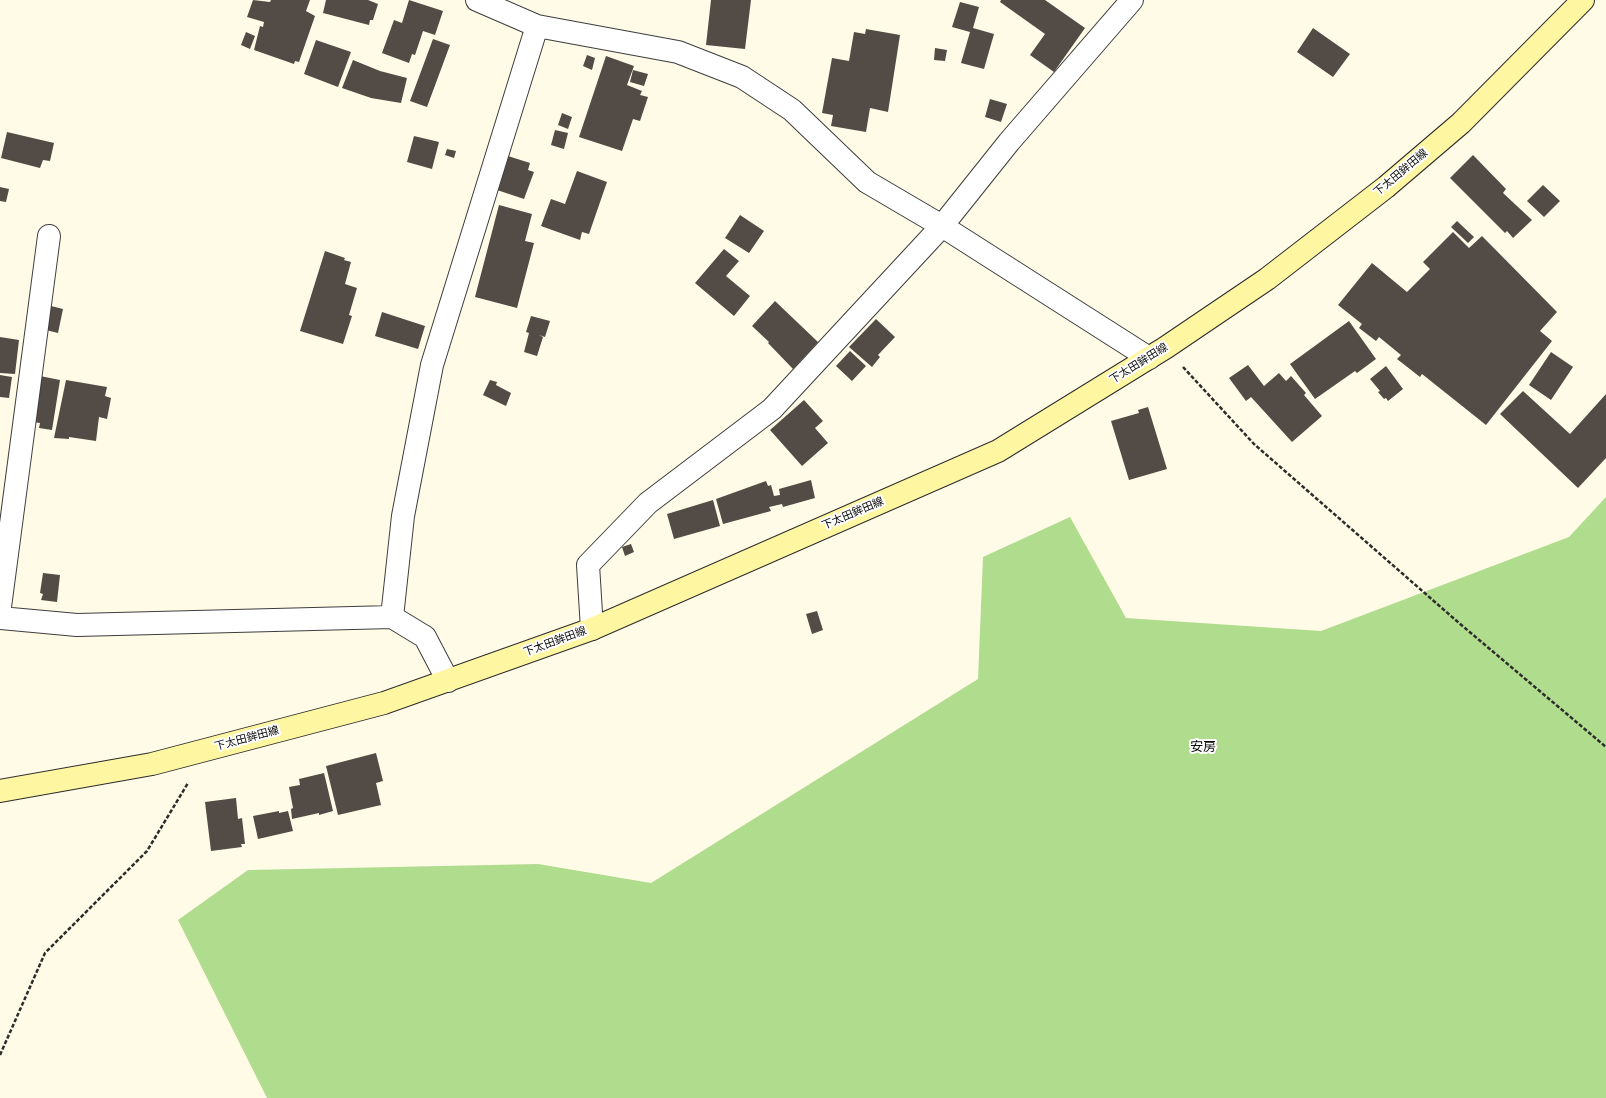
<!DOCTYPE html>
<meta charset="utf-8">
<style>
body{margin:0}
canvas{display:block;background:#fffbe7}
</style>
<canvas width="1606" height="1098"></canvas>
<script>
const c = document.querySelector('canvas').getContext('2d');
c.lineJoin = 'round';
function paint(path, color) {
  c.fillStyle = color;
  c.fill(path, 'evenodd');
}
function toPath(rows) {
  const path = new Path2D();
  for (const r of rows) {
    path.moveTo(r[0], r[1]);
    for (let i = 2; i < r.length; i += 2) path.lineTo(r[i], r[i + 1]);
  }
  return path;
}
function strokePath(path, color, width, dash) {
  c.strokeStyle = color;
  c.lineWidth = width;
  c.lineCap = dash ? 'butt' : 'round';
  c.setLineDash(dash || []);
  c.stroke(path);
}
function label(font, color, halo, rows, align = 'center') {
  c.font = font + ' "Source Serif 4","Noto Sans JP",serif';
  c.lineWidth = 4;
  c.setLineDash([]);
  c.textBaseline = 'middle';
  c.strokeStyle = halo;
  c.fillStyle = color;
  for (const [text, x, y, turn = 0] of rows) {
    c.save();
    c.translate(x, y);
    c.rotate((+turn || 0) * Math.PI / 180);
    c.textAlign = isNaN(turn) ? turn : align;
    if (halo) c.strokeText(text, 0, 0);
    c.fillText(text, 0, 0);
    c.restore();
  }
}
const forest = toPath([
 [1606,497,1606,1098,267,1098,178,920,248,870,538,864,651,883,978,679,983,557,1070,517,1126,618,1321,631,1569,537]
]);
const building = toPath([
 [253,0,270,2,271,0,310,0,306,11,315,16,299,62,295,61,294,64,254,50,260,26,263,27,264,22,247,17],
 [326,0,368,0,378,4,373,20,370,20,369,25,323,13],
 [409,0,443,11,435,35,423,31,415,55,412,54,409,63,382,53,394,20,402,23],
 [711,0,751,0,745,49,706,45],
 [1001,0,1045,0,1085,28,1054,72,1030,55,1045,34,1000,2],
 [960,2,979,7,973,28,994,34,984,69,961,63,970,32,952,27],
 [1313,28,1350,54,1333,77,1297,52],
 [866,29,900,35,888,112,870,108,866,132,831,126,833,115,822,113,832,58,849,61,854,32,865,34],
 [246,32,255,36,250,49,241,45],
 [433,39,450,45,427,107,410,101],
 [316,40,351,52,338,87,304,74],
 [935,48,947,50,945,61,934,60],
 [587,55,595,58,592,70,583,66],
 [606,56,634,66,627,85,642,91,640,95,648,97,640,121,633,119,622,151,579,137],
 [353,60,380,71,407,78,401,103,371,98,342,88],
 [633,70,648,74,644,86,630,82],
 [990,99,1007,104,1001,122,985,117],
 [562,113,572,117,568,129,558,125],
 [555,130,568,133,564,149,551,145],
 [7,132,54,143,50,161,43,160,40,168,1,158],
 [414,136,439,142,432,169,407,162],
 [447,149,456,151,454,158,445,155],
 [1473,155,1506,189,1503,193,1532,220,1513,238,1507,231,1505,233,1450,178],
 [508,156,530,163,528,170,534,172,524,199,497,190],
 [577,171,607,182,589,234,582,232,580,240,541,226,551,199,565,204],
 [1543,185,1560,201,1544,217,1527,201],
 [0,187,9,189,6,202,0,201],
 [499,205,532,214,525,241,534,243,517,308,475,297],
 [740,215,764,231,749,253,725,238],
 [1457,221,1474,237,1468,243,1451,227],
 [1453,232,1469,248,1482,236,1557,312,1540,331,1552,341,1486,425,1422,374,1420,377,1397,359,1401,355,1379,337,1376,341,1359,328,1362,324,1338,305,1372,263,1407,292,1430,269,1423,262],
 [724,249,739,261,726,276,750,296,734,316,695,283],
 [325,251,345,258,344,260,351,262,345,284,357,288,349,315,352,316,343,344,300,331],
 [775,301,818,342,793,369,768,343,769,342,752,326],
 [51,306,63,309,58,333,46,330],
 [382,312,425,326,418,349,375,336],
 [531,316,550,321,545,337,539,335,543,337,537,356,524,352,529,333,526,332],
 [876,319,895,337,878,355,880,357,872,367,849,347],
 [1349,321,1376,359,1357,373,1355,371,1315,399,1290,364],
 [0,337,19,340,15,374,0,373],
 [850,351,866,366,852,381,836,366],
 [1551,352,1573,367,1551,400,1529,385],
 [1248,365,1264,386,1279,373,1286,381,1291,376,1306,393,1304,395,1322,416,1292,442,1251,397,1246,401,1229,378],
 [1386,366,1403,389,1388,401,1386,398,1384,399,1378,392,1380,391,1370,379],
 [0,375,12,377,9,398,0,397],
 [40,376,60,380,52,430,39,428,40,423,33,422],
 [66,380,107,387,105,396,111,398,107,419,99,417,96,441,69,437,69,439,54,438],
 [490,380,497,382,496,385,511,393,506,406,483,395],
 [1523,391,1570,434,1606,394,1606,458,1578,488,1500,414],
 [804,400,823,421,815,428,828,443,802,466,770,430],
 [1148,407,1167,469,1129,480,1111,421,1139,413,1138,410],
 [811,480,815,498,783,507,782,504,769,507,771,511,723,524,716,499,766,481,768,486,771,485,774,496,780,495,779,489],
 [713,500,720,526,674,539,667,514],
 [631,544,634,552,625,556,622,547],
 [43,573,60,575,57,602,41,600,43,594,40,593],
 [817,611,823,630,812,634,806,614],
 [376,753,383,781,376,783,381,805,338,815,326,766],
 [324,773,333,811,319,815,319,813,292,819,291,809,293,808,289,787,300,785,299,779],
 [236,798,238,819,242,818,245,844,241,844,242,847,211,851,205,802],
 [279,811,279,813,288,811,293,831,258,839,253,816]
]);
const path = toPath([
 [1183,367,1254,444,1459,623,1606,747],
 [0,1055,45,953,147,851,188,783]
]);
const minor = toPath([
 [477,0,537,26,678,52,742,77,792,110,867,182,942,226,1149,358],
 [0,607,49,236],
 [392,617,403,516,432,365,537,26],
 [0,618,77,625,392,617,425,637,448,681],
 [592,629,588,565,648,503,772,409,942,226,1009,142,1132,0]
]);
const secondary = toPath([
 [0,791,152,764,384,703,592,629,998,451,1165,348,1267,279,1386,187,1461,123,1583,0]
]);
const streetNames = [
 ["下太田鉾田線",1401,173,-40],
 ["下太田鉾田線",1139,364,-32],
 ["下太田鉾田線",853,514,-23],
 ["下太田鉾田線",555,642,-20],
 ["下太田鉾田線",247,739,-15]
];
const quarterNames = [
 ["安房",1203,748]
];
paint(forest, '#b0dc8e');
paint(building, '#534b46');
strokePath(minor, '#3d3d3d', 24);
strokePath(secondary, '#2c2c2c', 24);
strokePath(path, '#2c2c2c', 2.5, [4, 2]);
strokePath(minor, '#fff', 22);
strokePath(secondary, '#fff6a2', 22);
label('11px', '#0a0a0a', '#fff', streetNames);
label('13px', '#0a0a0a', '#fff', quarterNames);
</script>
